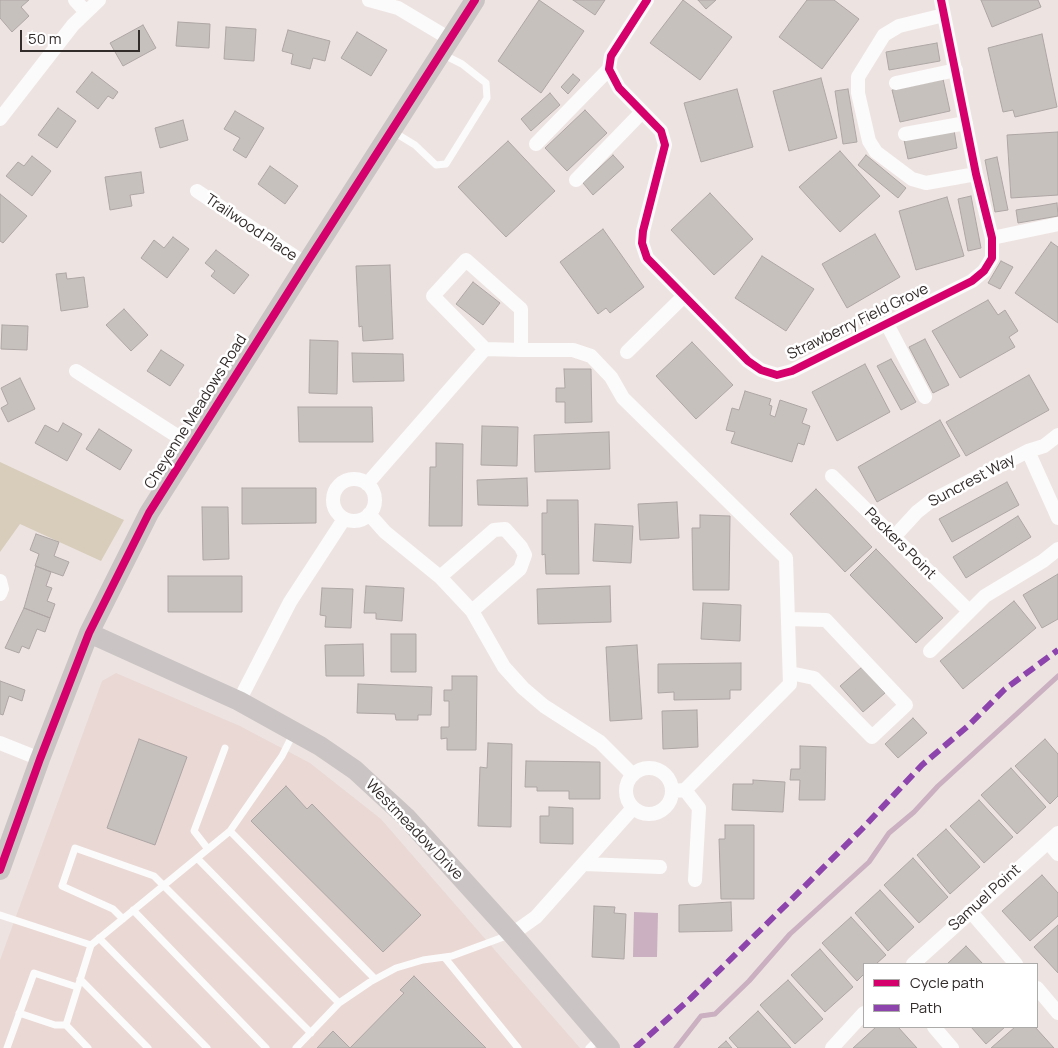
<!DOCTYPE html>
<style>
body{margin:0}
#map{position:relative;width:1058px;height:1048px;overflow:hidden;background:#ede4e2;font-family:Manrope,sans-serif}
canvas{display:block}
.legend{position:absolute;left:863px;top:963px;width:175px;height:65px;box-sizing:border-box;background:#fff;border:1px solid #adabaa;margin:0;padding:6px 9px;list-style:none;font-size:15px;color:#322c2b}
.legend li{display:flex;align-items:center;gap:10px;height:25px}
.legend b{width:25px;border:1px solid #adabaa}
.scale{position:absolute;left:20px;top:30px;width:120px;height:22px;box-sizing:border-box;border:2px solid #322c2b;border-top:0;padding-left:6px;font-size:15px;line-height:18px;white-space:nowrap;color:#322c2b;-webkit-text-stroke:4px #fff;paint-order:stroke}
</style>
<div id="map">
<canvas width="1058" height="1048"></canvas>
<ul class="legend">
<li><b style="height:6px;background:#d6006c"></b>Cycle path</li>
<li><b style="height:6px;background:#8e44ad"></b>Path</li>
</ul>
<div class="scale">50 m</div>
</div>
<script>
const c = document.querySelector('canvas').getContext('2d');
c.lineJoin = 'round';
function paint(path, color) {
  c.fillStyle = color;
  c.fill(path, 'evenodd');
}
function toPath(rows) {
  const path = new Path2D();
  for (const r of rows) {
    if (r.length === 3) {
      path.moveTo(r[0] + r[2], r[1]);
      path.arc(r[0], r[1], r[2], 0, 2 * Math.PI);
      continue;
    }
    path.moveTo(r[0], r[1]);
    for (let i = 2; i < r.length; i += 2) path.lineTo(r[i], r[i + 1]);
  }
  return path;
}
function strokePath(path, color, width, dash) {
  c.strokeStyle = color;
  c.lineWidth = width;
  c.lineCap = dash ? 'butt' : 'round';
  c.setLineDash(dash || []);
  c.stroke(path);
}
function label(font, color, halo, rows, align = 'center') {
  c.font = font + ' Manrope,sans-serif';
  c.lineWidth = 5;
  c.setLineDash([]);
  c.textBaseline = 'middle';
  c.strokeStyle = halo;
  c.fillStyle = color;
  for (const [text, x, y, turn = 0] of rows) {
    c.save();
    c.translate(x, y);
    c.rotate((+turn || 0) * Math.PI / 180);
    c.textAlign = isNaN(turn) ? turn : align;
    if (halo) c.strokeText(text, 0, 0);
    c.fillText(text, 0, 0);
    c.restore();
  }
}
const built = toPath([
 [116,673,240,726,310,763,381,819,580,1048,0,1048,0,960,102,681]
]);
const green = toPath([
 [0,462,124,520,101,561,20,524,0,552]
]);
const water = toPath([
 [634,912,658,913,657,957,633,957]
]);
const stream = toPath([
 [676,1048,701,1016,715,1014,749,981,790,934,869,862,889,833,914,812,938,786,1058,676]
]);
const building = toPath([
 [0,0,29,0,21,7,29,16,12,32,0,18,0,0],
 [539,0,584,31,541,93,498,61,539,0],
 [573,0,605,0,595,15,573,0],
 [683,0,732,37,700,80,650,43,683,0],
 [698,0,716,0,706,9,698,0],
 [807,0,834,0,859,19,822,69,779,37,807,0],
 [981,0,1038,0,1041,7,992,27,981,0],
 [178,22,210,24,209,48,176,46,178,22],
 [143,25,156,48,123,66,110,43,143,25],
 [226,27,256,29,254,61,224,59,226,27],
 [288,30,330,41,325,61,313,58,310,69,291,64,293,54,282,51,288,30],
 [357,32,387,50,371,76,341,58,357,32],
 [1042,34,1057,107,1015,117,1013,110,1003,112,988,48,1042,34],
 [937,43,940,61,889,70,886,52,937,43],
 [92,72,118,92,113,99,108,96,98,109,76,92,92,72],
 [573,74,580,80,568,94,561,87,573,74],
 [821,78,837,138,789,151,773,91,821,78],
 [943,79,950,111,900,122,892,90,943,79],
 [737,89,753,147,701,162,684,103,737,89],
 [848,89,857,142,843,144,835,91,848,89],
 [550,93,560,105,531,131,521,119,550,93],
 [58,108,76,121,57,148,38,135,58,108],
 [585,110,607,133,567,171,545,148,585,110],
 [235,111,264,128,246,158,233,150,240,138,224,129,235,111],
 [183,120,188,140,160,148,155,128,183,120],
 [954,130,957,148,908,159,904,140,954,130],
 [1058,132,1058,195,1011,198,1007,135,1058,132],
 [508,141,555,191,506,237,458,187,508,141],
 [840,151,880,196,840,232,799,187,840,151],
 [613,155,624,167,593,195,583,183,613,155],
 [866,155,906,188,898,198,858,165,866,155],
 [32,156,51,171,32,196,6,176,18,162,24,166,32,156],
 [997,157,1008,210,995,212,985,160,997,157],
 [270,166,298,186,285,204,258,184,270,166],
 [141,172,144,193,130,195,132,206,110,210,105,177,141,172],
 [710,193,753,239,714,275,671,230,710,193],
 [0,194,27,216,3,243,0,241,0,194],
 [971,196,981,248,968,251,958,199,971,196],
 [947,197,964,256,916,270,899,211,947,197],
 [1057,203,1058,216,1018,223,1016,210,1057,203],
 [603,229,644,287,610,313,606,308,598,314,560,262,603,229],
 [875,234,900,277,847,308,822,264,875,234],
 [173,237,189,249,167,278,141,258,154,240,164,248,173,237],
 [1051,242,1058,247,1058,323,1015,293,1051,242],
 [216,250,249,275,234,294,211,276,215,271,205,263,216,250],
 [762,256,814,289,786,331,735,298,762,256],
 [1001,261,1013,267,1000,289,988,283,1001,261],
 [390,265,393,339,363,341,362,326,359,327,356,266,390,265],
 [66,273,67,279,84,277,88,307,61,311,56,274,66,273],
 [473,282,500,303,483,325,456,304,473,282],
 [988,300,998,315,1005,310,1018,331,1009,337,1015,347,960,378,932,331,988,300],
 [124,309,148,335,131,351,106,325,124,309],
 [2,325,28,326,27,350,1,349,2,325],
 [925,339,949,385,933,393,909,347,925,339],
 [310,340,338,341,337,394,309,393,310,340],
 [692,342,733,385,696,419,656,376,692,342],
 [161,350,184,365,170,386,147,371,161,350],
 [352,353,403,354,404,381,353,382,352,353],
 [891,359,916,402,901,410,877,366,891,359],
 [865,364,890,412,837,441,812,392,865,364],
 [564,369,591,369,592,422,565,423,565,402,556,402,556,388,565,388,564,369],
 [1029,375,1049,410,966,456,946,422,1029,375],
 [20,378,35,409,8,422,1,408,8,404,1,388,20,378],
 [745,391,771,399,769,405,772,406,770,415,775,417,780,400,807,409,802,423,810,426,804,445,798,443,792,462,731,443,735,432,726,430,732,408,739,410,745,391],
 [298,407,372,407,373,442,299,442,298,407],
 [940,420,960,456,877,502,858,467,940,420],
 [63,423,82,434,67,461,35,443,45,425,58,432,63,423],
 [482,426,518,427,517,466,481,465,482,426],
 [99,429,132,450,120,470,86,449,99,429],
 [609,432,610,469,535,472,534,435,609,432],
 [436,443,463,444,462,526,429,526,430,467,436,467,436,443],
 [527,478,528,506,478,505,477,480,527,478],
 [1007,482,1019,505,952,542,939,519,1007,482],
 [242,488,316,488,316,523,242,524,242,488],
 [816,489,872,547,845,572,790,514,816,489],
 [547,500,578,500,579,574,546,574,545,554,542,555,542,513,547,513,547,500],
 [677,502,679,538,640,540,638,504,677,502],
 [202,507,228,507,229,559,203,560,202,507],
 [700,515,730,516,729,590,693,590,692,528,700,528,700,515],
 [1018,516,1031,537,966,578,953,557,1018,516],
 [595,524,633,526,631,563,593,561,595,524],
 [36,534,59,542,54,556,69,562,63,576,35,566,39,554,30,550,36,534],
 [876,549,943,618,916,643,850,575,876,549],
 [36,566,51,572,46,586,52,588,47,601,55,604,50,618,24,608,36,566],
 [1058,574,1058,619,1042,628,1023,595,1058,574],
 [168,576,242,576,242,612,168,612,168,576],
 [366,586,404,588,402,621,376,619,376,613,364,613,366,586],
 [610,586,611,622,538,624,537,589,610,586],
 [322,588,353,589,351,628,325,627,326,616,320,615,322,588],
 [1014,601,1036,628,963,689,940,661,1014,601],
 [703,603,741,605,740,641,701,639,703,603],
 [24,608,50,618,45,632,37,629,29,649,22,646,19,653,5,648,24,608],
 [391,634,416,634,416,672,391,672,391,634],
 [363,644,364,676,326,676,325,645,363,644],
 [637,645,642,719,610,721,606,647,637,645],
 [741,663,741,690,730,690,730,699,674,700,674,692,658,693,658,664,741,663],
 [862,667,885,693,863,712,840,686,862,667],
 [452,676,477,676,476,750,447,750,447,738,441,739,441,727,449,727,449,701,444,701,444,690,452,690,452,676],
 [0,681,25,690,22,701,9,696,3,715,0,714,0,681],
 [358,684,432,687,431,715,418,715,418,720,396,720,395,714,357,713,358,684],
 [697,710,698,747,663,749,662,711,697,710],
 [913,718,927,733,898,758,885,744,913,718],
 [139,739,187,757,155,845,107,828,139,739],
 [1045,739,1058,754,1058,796,1050,804,1015,766,1045,739],
 [488,743,512,744,511,827,478,826,480,767,487,768,488,743],
 [800,746,826,747,825,800,799,800,800,780,790,780,791,769,800,769,800,746],
 [526,761,600,762,600,799,569,799,569,791,537,791,537,787,525,787,526,761],
 [1011,768,1046,807,1017,834,981,795,1011,768],
 [753,780,785,782,783,812,732,810,733,784,753,784,753,780],
 [286,786,307,809,312,804,421,915,383,952,251,821,286,786],
 [979,800,1013,837,984,863,950,826,979,800],
 [549,807,573,808,573,844,540,843,540,816,549,816,549,807],
 [725,825,754,825,754,899,721,899,719,839,725,839,725,825],
 [946,829,980,867,950,894,917,855,946,829],
 [913,858,948,897,919,923,884,885,913,858],
 [1042,875,1058,893,1058,916,1030,941,1002,911,1042,875],
 [880,890,914,927,888,951,855,913,880,890],
 [731,902,732,931,679,932,679,905,731,902],
 [594,906,615,907,614,913,626,914,624,959,592,957,594,906],
 [851,917,886,955,876,964,864,964,864,974,857,981,822,943,851,917],
 [1058,925,1058,973,1034,947,1058,925],
 [966,946,983,964,947,964,966,946],
 [820,949,853,987,825,1012,791,975,820,949],
 [414,976,486,1048,317,1048,333,1031,350,1048,404,993,400,990,414,976],
 [788,980,823,1019,795,1044,760,1005,788,980],
 [758,1011,791,1048,738,1048,729,1038,758,1011],
 [876,1027,898,1027,917,1048,853,1048,876,1027],
 [971,1027,1005,1027,986,1044,971,1027],
 [1015,1027,1035,1027,1054,1048,991,1048,1015,1027],
 [726,1041,732,1048,718,1048,726,1041]
]);
const lane = toPath([
 [392,131,415,145,436,165,446,164,487,98,486,83,462,64,442,54],
 [230,831,375,979],
 [208,849,194,831,225,748],
 [197,858,339,1003],
 [133,910,266,1048],
 [0,915,91,945],
 [123,919,113,909,62,886,75,848,154,876,311,1033],
 [99,938,207,1048],
 [445,958,518,1048],
 [80,979,148,1048],
 [19,1013,55,1025,66,1025],
 [7,1048,34,973,77,987],
 [88,1048,66,1025,91,945,230,831,282,756,294,732],
 [296,1048,339,1003,370,982,396,968,423,960,452,956,509,935],
 [589,1048,598,1039]
]);
const street = toPath([
 [75,0,85,11],
 [369,0,398,8,450,39],
 [647,0,611,56,609,69,619,88,661,131,665,145,643,231,642,243,647,258,748,361,761,370,777,375,792,371,972,281,984,271,992,258,992,238,976,174,941,0],
 [944,15,899,26,884,35,858,77,858,93,869,141,876,152,912,179,926,183,976,174],
 [896,83,956,70],
 [0,119,73,25,99,0],
 [905,134,966,123],
 [536,144,609,69],
 [576,180,642,112],
 [197,191,306,264],
 [992,238,1058,224],
 [887,324,925,397],
 [521,350,521,309,466,260,433,296,485,349,521,350,573,350,591,356,611,377,623,398,786,558,790,684,685,790,672,791],
 [627,352,684,296],
 [76,371,191,445],
 [1028,451,1058,518],
 [832,476,969,611],
 [354,500,21],
 [367,484,485,349],
 [369,514,385,532,440,577,472,611,504,667,523,688,544,706,600,742,633,775],
 [894,537,917,512,931,501,1028,451,1044,446,1058,435],
 [440,577,494,530,505,529,521,547,525,555,520,569,472,611],
 [0,581,2,589,0,594],
 [788,619,826,620,906,705,872,737,814,678,790,673],
 [930,651,985,596,1043,561,1058,549],
 [239,701,290,602,344,519],
 [0,743,40,759],
 [649,791,23],
 [685,790,699,808,695,880],
 [1048,842,1058,854],
 [585,864,660,867],
 [970,911,1016,964],
 [512,934,536,917,633,808],
 [913,964,1058,833],
 [1037,988,1058,1013],
 [934,1027,952,1048],
 [832,1048,864,1013]
]);
const secondary = toPath([
 [89,633,239,701,320,746,355,770,406,817,512,934,610,1048],
 [0,870,40,759,89,633,149,513,306,264,475,0]
]);
const quiet = toPath([
 [635,1048,690,999,789,902,862,829,922,765,968,726,1005,689,1058,650]
]);
const cycleway = toPath([
 [647,0,611,56,609,69,619,88,661,131,665,145,643,231,642,243,647,258,748,361,761,370,777,375,792,371,972,281,984,271,992,258,992,238,976,174,941,0],
 [0,870,40,759,89,633,149,513,306,264,475,0]
]);
const streetNames = [
 ["Trailwood Place",251,228,34],
 ["Strawberry Field Grove",858,322,-26],
 ["Cheyenne Meadows Road",196,412,-58],
 ["Suncrest Way",972,481,-28],
 ["Packers Point",900,544,45],
 ["Westmeadow Drive",414,830,46],
 ["Samuel Point",985,898,-42]
];
paint(built, '#ead8d4');
paint(green, '#d8cdba');
paint(water, '#cab0c0');
strokePath(stream, '#cab0c0', 5);
paint(building, '#c7c1be');
strokePath(building, '#ada6a4', 1);
strokePath(lane, '#fcfbfb', 7);
strokePath(street, '#fcfbfb', 14);
strokePath(secondary, '#cac4c4', 20);
strokePath(quiet, '#8e44ad', 6, [12, 6]);
strokePath(cycleway, '#d6006c', 8);
label('15px', '#322c2b', '#fff', streetNames);
</script>
